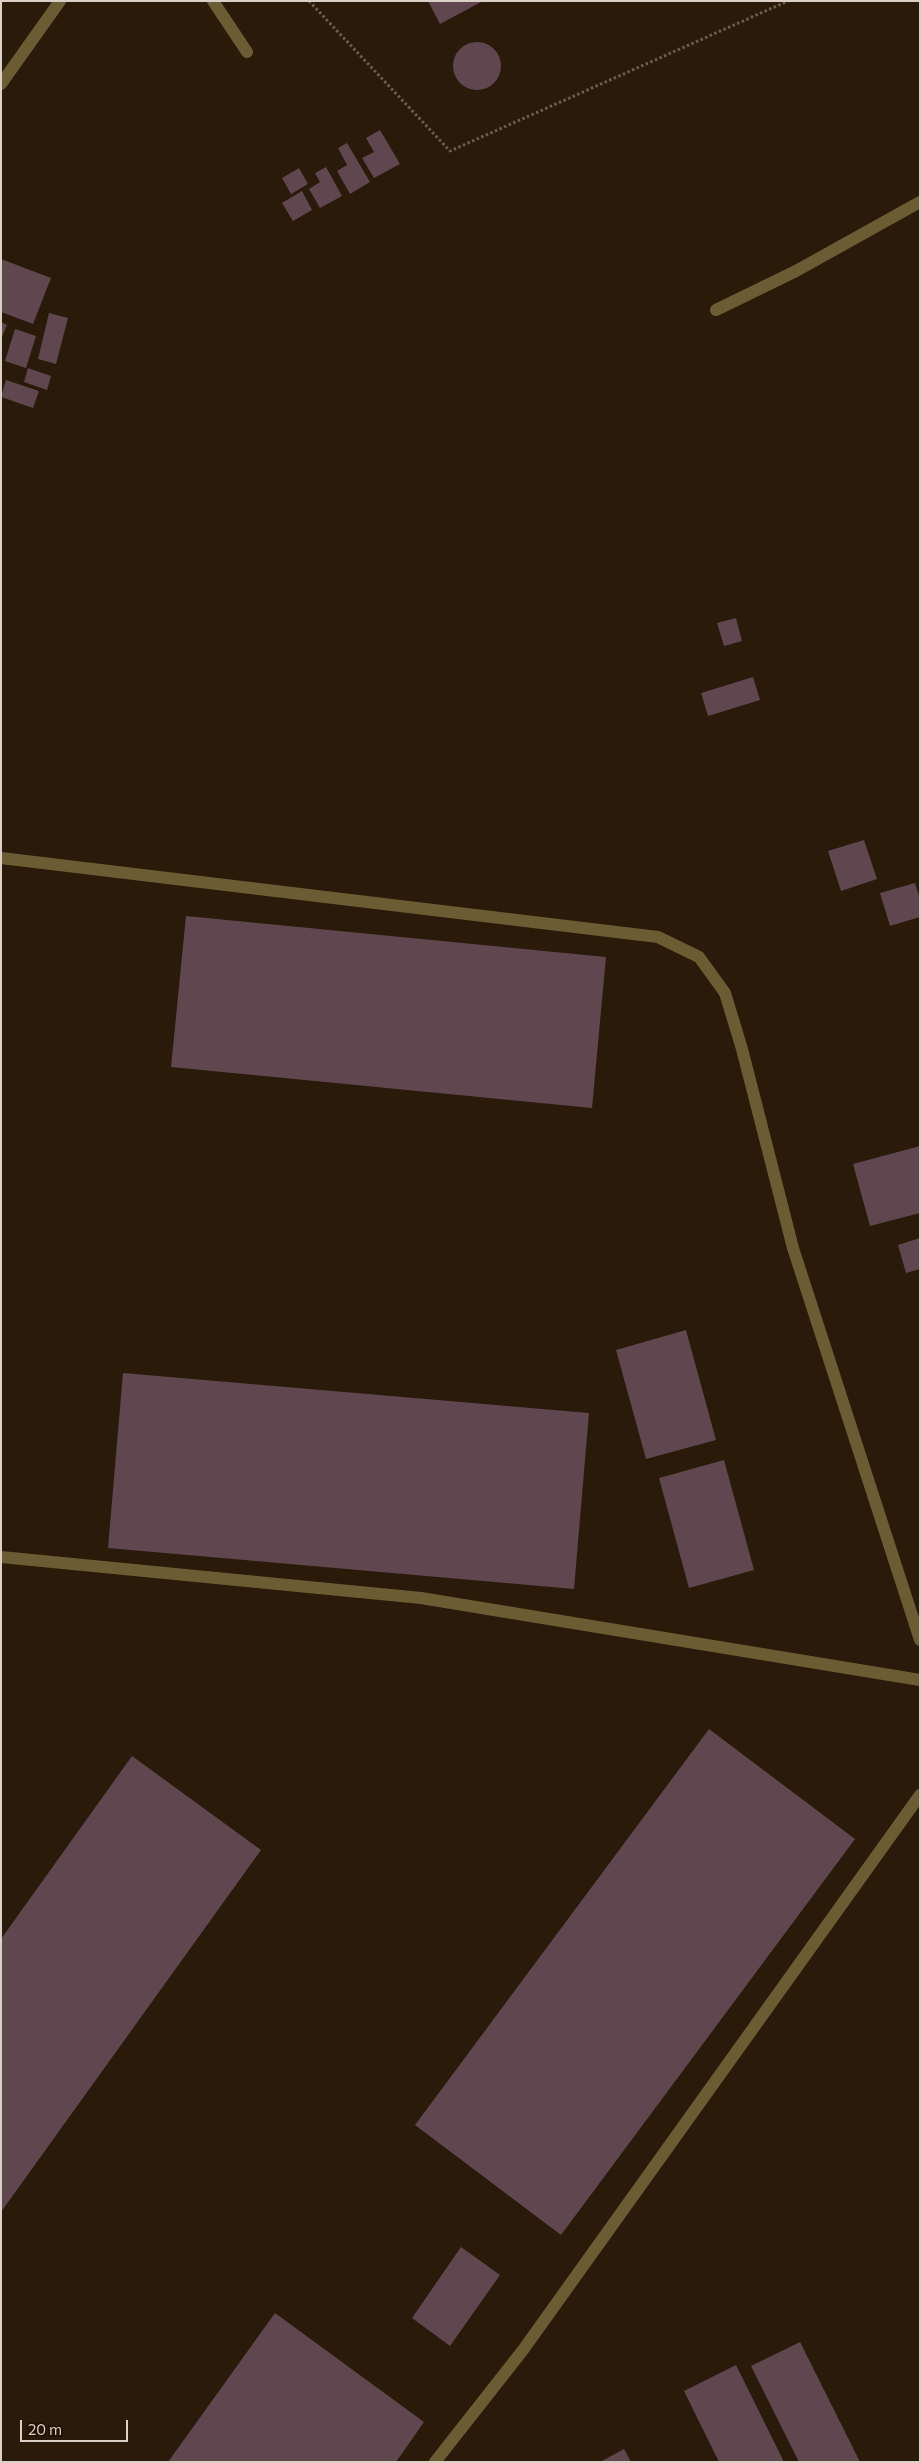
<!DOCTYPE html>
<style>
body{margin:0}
#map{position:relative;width:921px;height:2463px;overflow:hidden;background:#2a1a09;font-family:Commissioner,sans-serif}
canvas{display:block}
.frame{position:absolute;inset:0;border:2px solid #dbd0c5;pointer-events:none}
.scale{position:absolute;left:20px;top:2420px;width:108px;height:22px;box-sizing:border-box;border:2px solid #dbd0c5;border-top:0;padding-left:6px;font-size:15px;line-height:18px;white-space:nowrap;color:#dbd0c5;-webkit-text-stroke:4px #211102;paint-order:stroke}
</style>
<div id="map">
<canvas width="921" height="2463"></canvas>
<div class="frame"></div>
<div class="scale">20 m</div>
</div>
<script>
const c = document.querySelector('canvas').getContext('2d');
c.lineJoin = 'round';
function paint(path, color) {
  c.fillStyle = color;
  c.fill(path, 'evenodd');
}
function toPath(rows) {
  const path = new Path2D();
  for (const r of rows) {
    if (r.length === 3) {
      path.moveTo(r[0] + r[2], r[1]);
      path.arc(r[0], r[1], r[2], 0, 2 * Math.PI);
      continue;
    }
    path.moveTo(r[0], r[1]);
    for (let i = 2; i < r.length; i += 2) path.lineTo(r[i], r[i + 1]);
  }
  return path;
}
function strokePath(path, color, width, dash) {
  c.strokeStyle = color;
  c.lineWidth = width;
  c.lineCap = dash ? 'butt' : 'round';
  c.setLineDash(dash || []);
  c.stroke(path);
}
const building = toPath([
 [428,1,483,1,440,24],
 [477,66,24],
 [380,130,400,164,374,178,362,158,374,152,366,138],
 [347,143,370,182,350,194,337,171,347,165,338,148],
 [326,167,342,196,320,208,309,189,320,182,315,173],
 [299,168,308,184,291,194,282,178],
 [302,191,312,210,293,221,282,203],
 [1,259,51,278,33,324,1,312],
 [49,313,68,318,56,364,38,359],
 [1,322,7,325,1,339],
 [15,329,36,336,26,368,5,361],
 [28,368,51,376,47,390,24,382],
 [6,380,39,391,33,408,1,397],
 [736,618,742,641,724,646,717,623],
 [753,677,760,700,708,716,701,693],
 [864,840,877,879,841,891,828,851],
 [915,883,920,899,920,917,890,926,880,893],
 [186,916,606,957,592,1108,171,1067],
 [920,1146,920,1213,870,1226,853,1164],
 [920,1238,920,1269,906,1273,898,1245],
 [686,1330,716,1440,646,1459,616,1350],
 [123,1373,589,1413,574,1589,108,1548],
 [724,1460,754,1570,689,1588,659,1478],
 [709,1729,855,1839,561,2235,415,2125],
 [132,1756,261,1850,1,2212,1,1939],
 [461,2247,500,2275,450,2346,412,2318],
 [275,2313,424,2422,396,2462,168,2462],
 [800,2342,860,2462,799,2462,751,2366],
 [736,2365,784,2462,719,2462,684,2391],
 [624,2449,631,2462,600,2462]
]);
const path = toPath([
 [309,1,450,151,788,1]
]);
const service = toPath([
 [213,1,247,52],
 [1,84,60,1],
 [716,310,796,271,920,202],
 [1,858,658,937,699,957,725,993,742,1049,793,1248,920,1640],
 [1,1557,421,1598,920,1680],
 [435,2462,523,2350,920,1795]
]);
paint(building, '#60464f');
strokePath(path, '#6c5e4f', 3, [2.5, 2.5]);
strokePath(service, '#6b5c34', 12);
</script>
